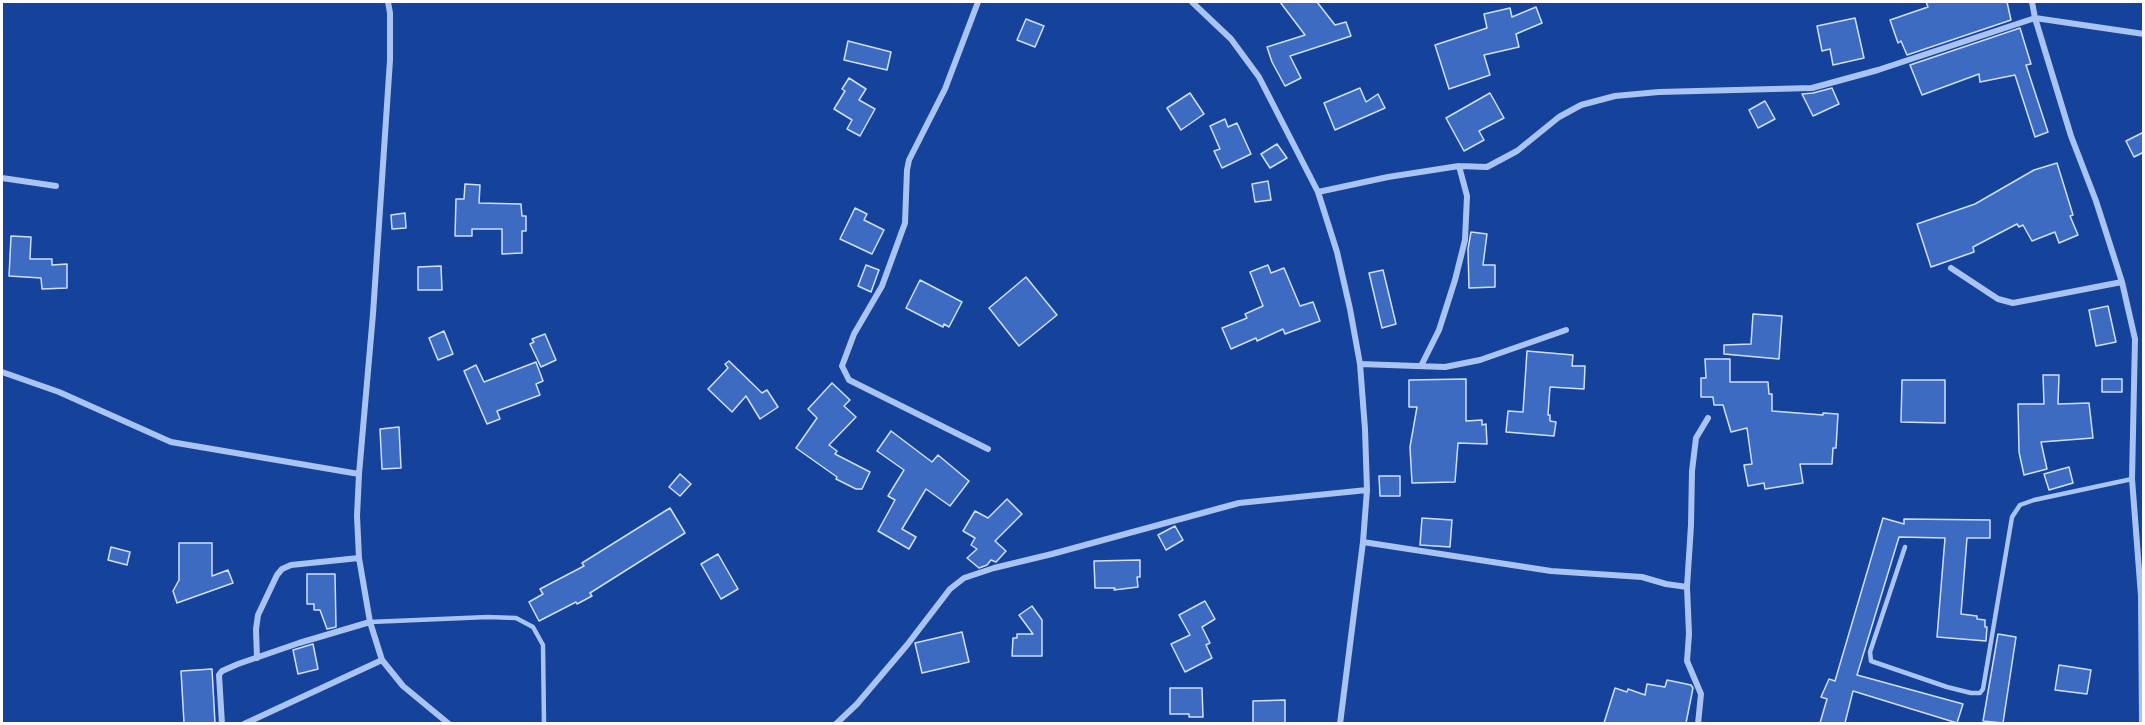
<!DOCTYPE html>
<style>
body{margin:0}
#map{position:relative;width:2145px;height:725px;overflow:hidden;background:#15429a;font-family:"DM Sans",sans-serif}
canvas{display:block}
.frame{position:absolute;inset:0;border:3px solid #fff;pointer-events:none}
</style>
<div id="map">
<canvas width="2145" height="725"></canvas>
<div class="frame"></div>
</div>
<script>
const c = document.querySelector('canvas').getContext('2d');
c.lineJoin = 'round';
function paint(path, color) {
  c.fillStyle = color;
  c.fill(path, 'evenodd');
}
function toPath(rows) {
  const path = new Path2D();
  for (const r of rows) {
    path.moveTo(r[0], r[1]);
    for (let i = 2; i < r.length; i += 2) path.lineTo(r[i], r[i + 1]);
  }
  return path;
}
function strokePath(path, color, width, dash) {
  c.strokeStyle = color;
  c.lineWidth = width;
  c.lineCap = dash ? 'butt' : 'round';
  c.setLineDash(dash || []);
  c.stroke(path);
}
const building = toPath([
 [1280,2,1317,2,1335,25,1346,22,1351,36,1290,56,1301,78,1285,86,1272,62,1267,47,1305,35,1280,2],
 [1926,2,2007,2,2011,20,1907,55,1901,41,1898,43,1890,20,1928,7,1926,2],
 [1536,7,1542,23,1516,34,1519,47,1484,55,1490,75,1449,89,1435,45,1487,28,1484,14,1510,8,1512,17,1536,7],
 [1855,18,1864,58,1833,65,1830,49,1822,51,1817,26,1855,18],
 [1026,19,1044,26,1035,47,1017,40,1026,19],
 [2020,28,2031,64,2026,65,2048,132,2035,137,2015,75,1980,82,1979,74,1922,95,1910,65,2020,28],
 [848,41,891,52,887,70,844,60,848,41],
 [849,78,866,89,859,100,875,109,860,136,847,129,852,120,834,109,845,91,842,89,849,78],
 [1360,88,1366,102,1378,94,1385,108,1335,130,1324,103,1360,88],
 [1832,88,1839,104,1813,116,1802,94,1813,93,1832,88],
 [1190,93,1204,114,1181,130,1167,108,1190,93],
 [1490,93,1504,118,1479,131,1484,140,1464,151,1446,118,1490,93],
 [1765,101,1775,119,1758,128,1749,110,1765,101],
 [1225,119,1228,127,1237,123,1251,154,1222,168,1214,151,1220,149,1210,126,1225,119],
 [2144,132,2144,152,2134,157,2126,141,2144,132],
 [1277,144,1287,158,1270,168,1261,154,1277,144],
 [2057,163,2073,215,2070,216,2078,235,2059,243,2055,232,2032,241,2023,225,2019,227,2017,224,1973,247,1974,252,1931,267,1917,224,1975,204,2034,170,2057,163],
 [1268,181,1271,200,1255,202,1252,184,1268,181],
 [465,184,480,185,479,203,521,204,522,216,526,216,526,231,522,231,522,253,502,254,502,229,472,229,472,236,455,236,456,199,464,199,465,184],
 [855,208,867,214,864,220,884,230,872,254,840,239,855,208],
 [405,213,406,228,392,229,391,215,405,213],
 [1471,232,1487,234,1483,265,1495,265,1495,287,1469,288,1468,249,1471,232],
 [11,236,31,237,30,259,52,259,52,265,67,264,67,288,42,289,41,278,9,276,11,236],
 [866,265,879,270,871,292,858,286,866,265],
 [1268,265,1271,273,1284,268,1300,306,1313,302,1320,321,1285,334,1283,329,1257,341,1256,338,1231,349,1222,328,1247,318,1245,314,1263,306,1250,272,1268,265],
 [441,266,442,290,418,290,418,267,441,266],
 [1383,270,1396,324,1382,328,1369,273,1383,270],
 [1026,277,1057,315,1019,346,989,308,1026,277],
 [920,280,962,302,949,327,944,324,943,327,906,308,920,280],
 [2108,306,2116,342,2096,346,2089,310,2108,306],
 [1753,314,1782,316,1779,359,1724,354,1724,345,1751,344,1753,314],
 [444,331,453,354,438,360,429,338,444,331],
 [545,334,556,360,541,367,530,344,534,342,532,339,545,334],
 [1527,351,1573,355,1572,366,1585,366,1584,389,1550,387,1548,415,1550,415,1550,421,1556,422,1554,436,1506,432,1508,411,1523,412,1527,351],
 [1705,359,1730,359,1730,382,1768,382,1769,394,1772,394,1772,411,1823,415,1823,413,1838,414,1836,448,1833,448,1832,464,1800,464,1803,483,1765,489,1764,483,1748,486,1744,465,1752,464,1747,428,1731,432,1723,405,1714,405,1713,397,1701,397,1701,378,1706,378,1705,359],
 [729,361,762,393,767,390,778,407,760,419,746,396,732,412,708,389,728,368,725,364,729,361],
 [536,362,543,381,536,384,540,395,497,411,500,419,487,424,464,371,476,365,484,382,536,362],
 [2043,375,2059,375,2058,404,2089,403,2093,438,2041,442,2047,469,2024,475,2019,452,2018,404,2044,404,2043,375],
 [1466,379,1466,421,1482,420,1482,425,1486,424,1487,444,1458,443,1455,482,1412,483,1410,447,1417,407,1409,407,1409,380,1466,379],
 [2102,379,2122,379,2122,392,2102,392,2102,379],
 [1902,380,1945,380,1945,423,1901,422,1902,380],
 [832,383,850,400,844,406,856,417,829,445,837,451,835,454,870,472,862,489,856,489,836,479,837,477,796,448,817,418,808,409,832,383],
 [399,427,401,468,382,469,380,429,399,427],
 [891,431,932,462,938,455,969,481,950,506,926,489,902,529,916,537,909,549,878,531,895,500,888,496,904,470,877,451,891,431],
 [2069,467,2073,483,2049,490,2044,474,2069,467],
 [680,474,691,484,680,496,669,487,680,474],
 [1379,476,1400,476,1400,496,1380,496,1379,476],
 [1007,499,1022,514,995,541,1006,551,996,562,991,560,987,565,979,568,967,558,977,549,971,545,975,538,963,531,975,511,988,518,1007,499],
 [670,508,685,533,590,593,592,596,577,604,576,602,539,621,529,602,543,594,540,589,584,566,582,563,670,508],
 [1422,518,1452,520,1450,547,1420,545,1422,518],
 [1883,518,1904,524,1904,519,1990,520,1990,538,1967,538,1961,614,1977,616,1977,619,1985,620,1985,627,1987,627,1986,641,1937,637,1945,538,1899,537,1857,675,1963,704,1957,723,1853,691,1845,723,1820,723,1827,699,1821,697,1829,679,1835,681,1883,518],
 [1175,526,1183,540,1166,550,1158,535,1175,526],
 [179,543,212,543,212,576,228,570,233,583,177,603,173,591,179,580,179,543],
 [111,547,130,552,127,565,108,560,111,547],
 [718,554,738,589,721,599,701,564,718,554],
 [1140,560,1140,577,1137,577,1138,587,1114,590,1115,588,1095,588,1094,561,1140,560],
 [307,574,335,574,336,627,327,629,320,610,314,610,314,604,307,604,307,574],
 [1205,601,1215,619,1202,627,1210,643,1206,645,1212,658,1185,672,1171,644,1190,635,1179,615,1205,601],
 [1032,606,1042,620,1042,656,1012,656,1013,638,1017,638,1017,634,1033,634,1019,615,1032,606],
 [962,632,969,662,922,673,915,643,962,632],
 [1998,634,2016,637,2003,723,1983,721,1998,634],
 [313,644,318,669,298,674,293,650,313,644],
 [2059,665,2091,670,2087,694,2055,690,2059,665],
 [212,669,215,723,184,723,181,671,212,669],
 [1667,680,1691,685,1693,688,1686,723,1604,723,1615,688,1627,692,1628,689,1645,695,1647,684,1665,687,1667,680],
 [1170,688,1202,688,1203,717,1189,717,1189,714,1170,714,1170,688],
 [1285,700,1285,723,1253,723,1253,701,1285,700]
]);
const lane = toPath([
 [1905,547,1870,652,1871,661,1947,687,1971,693,1980,693,1983,689,2012,517,2020,505,2034,500,2132,479],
 [370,622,488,617,516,618,533,627,543,645,544,724]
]);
const street = toPath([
 [388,2,390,13,390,60,373,314,359,474,357,516,359,558,370,622,382,660,403,686,449,724],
 [978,2,945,89,909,160,907,170,905,223,882,286,854,334,842,366,849,380,988,449],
 [1192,2,1231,39,1259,77,1318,192,1337,252,1350,309,1360,364,1365,429,1367,490,1363,542,1340,724],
 [2032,2,2035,18,2071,136,2096,201,2122,282,2135,339,2132,479,2141,596,2142,724],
 [2,178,56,186],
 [1318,192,1388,177,1459,166,1487,167,1517,151,1559,117,1581,105,1615,96,1659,92,1812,88,1878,70,2035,18,2144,34],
 [1951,268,1998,299,2013,303,2122,282],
 [1360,364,1445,367,1480,360,1566,330],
 [1421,366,1439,330,1455,280,1465,240,1467,196,1459,166],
 [2,372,59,392,171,442,359,474],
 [1363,542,1551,571,1642,577,1666,584,1687,587],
 [257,658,256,629,258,615,277,575,282,569,291,565,359,558],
 [222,724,219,675,222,671,238,664,299,643,370,622],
 [244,724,382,660],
 [836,724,857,704,907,645,950,589,964,578,994,568,1052,554,1239,503,1367,490],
 [1698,724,1701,694,1687,661,1689,634,1687,587,1691,525,1692,471,1696,438,1708,418]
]);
paint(building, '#3d6bc1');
strokePath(building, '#d0e0fd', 1.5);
strokePath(lane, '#a9c3f3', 4.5);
strokePath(street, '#a9c3f3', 6);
</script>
